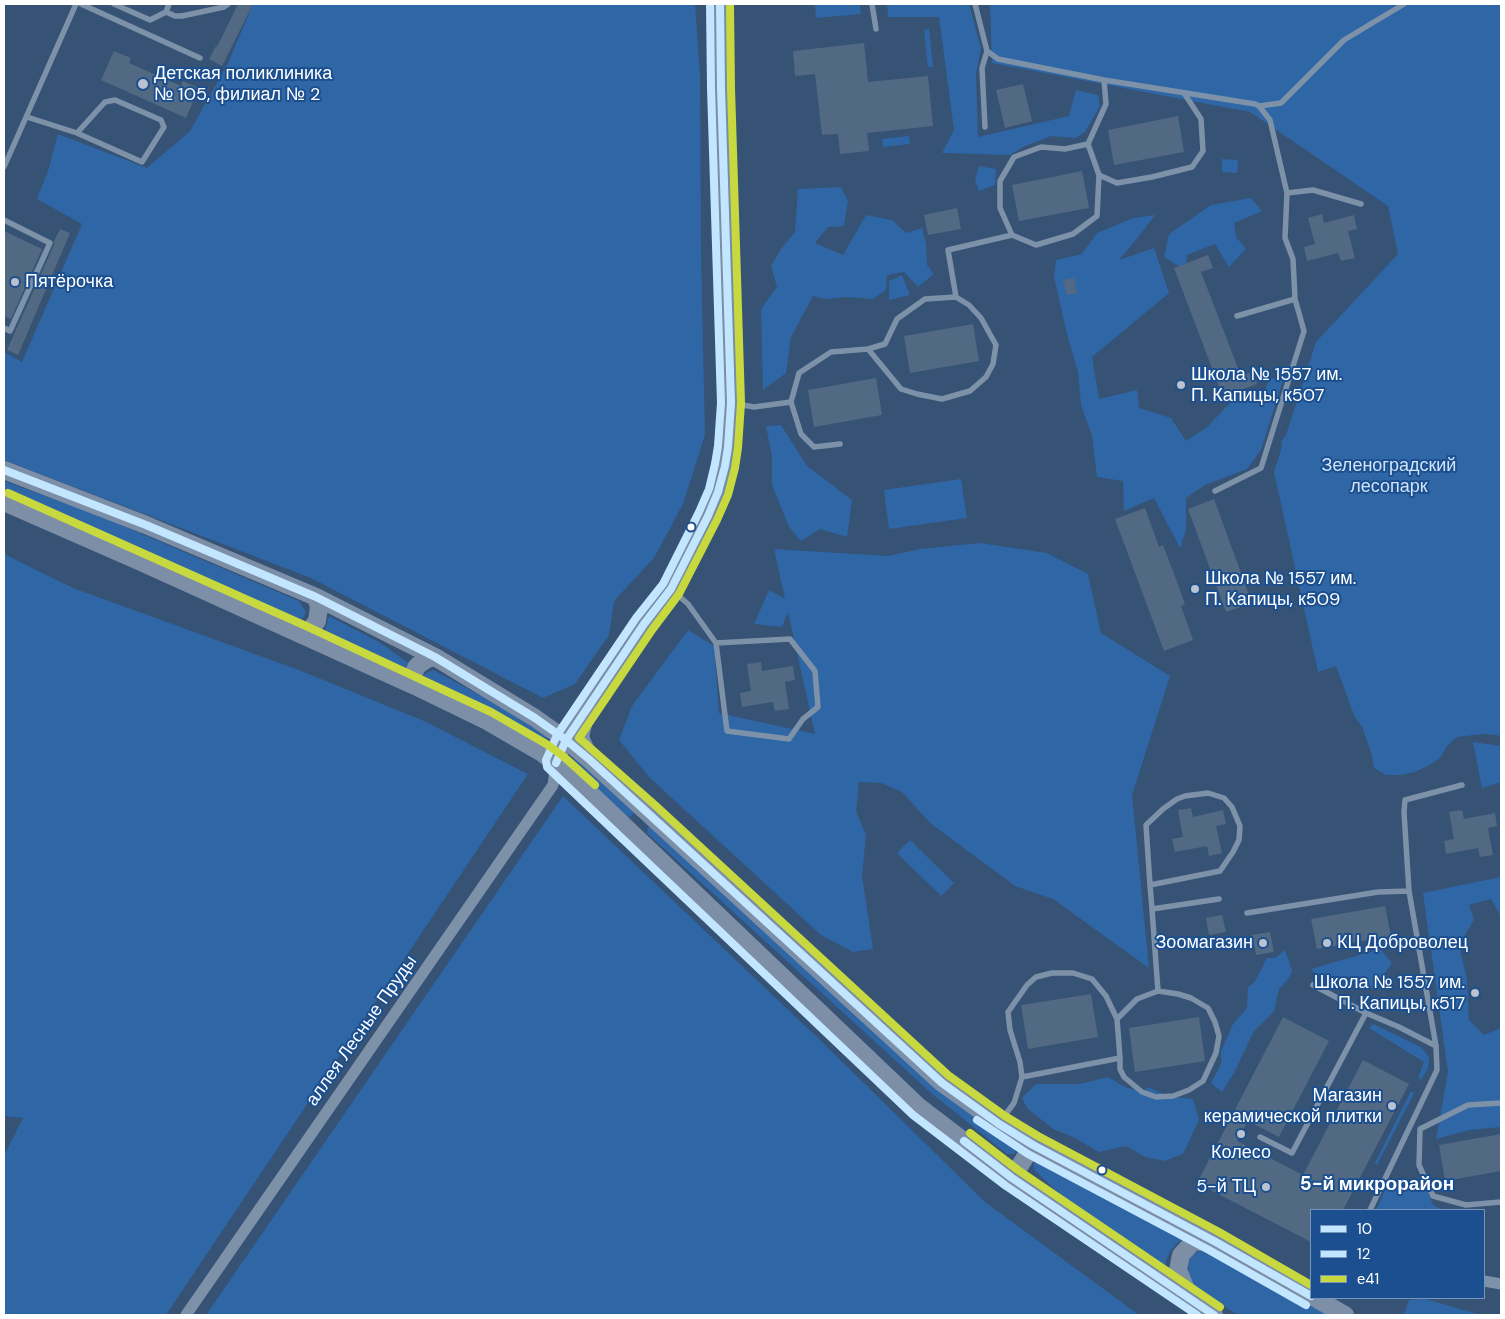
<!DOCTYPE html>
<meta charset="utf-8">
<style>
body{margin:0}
#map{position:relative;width:1505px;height:1319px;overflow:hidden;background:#365274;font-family:"DM Sans",sans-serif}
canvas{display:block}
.frame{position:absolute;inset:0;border:5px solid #fff;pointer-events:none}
.legend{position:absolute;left:1310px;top:1209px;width:175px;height:90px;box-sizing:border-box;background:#1b4f8f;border:1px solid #7695bc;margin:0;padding:6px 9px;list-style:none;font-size:15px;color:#fff}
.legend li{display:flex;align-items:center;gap:10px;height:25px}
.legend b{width:25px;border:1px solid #7695bc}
</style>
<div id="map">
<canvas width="1505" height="1319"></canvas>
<div class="frame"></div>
<ul class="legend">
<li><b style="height:6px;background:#c2e6ff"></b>10</li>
<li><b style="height:6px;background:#c2e6ff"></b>12</li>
<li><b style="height:6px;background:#c8d93f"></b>е41</li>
</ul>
</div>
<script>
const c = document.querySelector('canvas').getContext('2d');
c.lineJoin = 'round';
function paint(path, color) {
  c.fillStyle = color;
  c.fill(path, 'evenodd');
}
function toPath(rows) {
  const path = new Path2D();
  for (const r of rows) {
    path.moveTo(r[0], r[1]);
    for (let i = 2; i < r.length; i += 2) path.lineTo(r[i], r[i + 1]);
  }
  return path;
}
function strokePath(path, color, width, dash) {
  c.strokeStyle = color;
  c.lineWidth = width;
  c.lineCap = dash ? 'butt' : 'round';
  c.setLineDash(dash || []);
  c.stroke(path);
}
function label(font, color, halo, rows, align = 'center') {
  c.font = font + ' "DM Sans",sans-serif';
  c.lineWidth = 4;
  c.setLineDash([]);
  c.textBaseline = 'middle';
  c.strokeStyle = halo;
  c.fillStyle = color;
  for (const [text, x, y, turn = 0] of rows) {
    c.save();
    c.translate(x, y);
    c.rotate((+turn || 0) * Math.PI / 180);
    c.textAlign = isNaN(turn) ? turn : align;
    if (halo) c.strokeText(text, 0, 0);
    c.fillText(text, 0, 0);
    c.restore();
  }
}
const green = toPath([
 [253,4,695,4,700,75,701,250,705,435,683,504,654,558,614,601,609,635,575,684,543,698,311,578,4,460,4,352,22,362,82,224,37,199,48,171,58,134,147,168,190,131,228,63],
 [815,4,860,4,861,14,816,18],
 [887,4,969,4,981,48,976,74,978,137,1069,116,1076,90,1098,95,1100,106,1085,132,1075,138,1051,136,1023,147,1010,155,942,153,954,130,939,17,888,17],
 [990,4,1501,4,1501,738,1497,735,1484,734,1457,737,1447,746,1440,758,1428,766,1415,772,1401,775,1386,775,1374,768,1372,755,1362,727,1354,715,1336,666,1318,672,1274,472,1281,450,1282,440,1286,435,1316,342,1398,254,1388,206,1250,112,992,63],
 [929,29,933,67,928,67,924,30],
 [909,136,910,144,883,147,882,139],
 [1222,159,1238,160,1237,173,1222,172],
 [979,166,996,169,995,185,979,191,975,179],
 [841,187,848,201,844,226,828,227,815,243,843,255,866,215,892,220,906,233,922,228,926,244,927,265,934,274,918,287,904,272,887,275,886,290,873,299,846,297,825,299,813,296,791,337,786,373,763,390,761,309,777,287,771,266,781,249,795,232,798,189],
 [1251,198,1262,211,1234,223,1236,237,1246,249,1229,267,1215,244,1187,255,1186,271,1164,257,1169,234,1211,205],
 [1155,215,1140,235,1119,260,1154,248,1169,293,1092,357,1099,399,1137,390,1139,408,1171,418,1186,441,1207,427,1234,399,1262,397,1270,378,1283,380,1261,450,1247,469,1205,485,1186,498,1186,530,1180,548,1154,498,1124,511,1123,481,1097,477,1092,435,1081,406,1078,372,1067,334,1054,277,1056,260,1082,254,1097,233,1133,218],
 [902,275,910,295,889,300,889,281],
 [781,425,807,466,852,500,847,537,820,529,801,541,789,527,772,485,772,457,766,426],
 [961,479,967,518,889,529,884,490],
 [4,481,95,514,299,601,306,612,302,620,291,621,96,532,4,492],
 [980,543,1047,553,1088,574,1101,633,1170,676,1132,795,1149,968,1053,899,1015,886,930,823,902,792,881,783,859,782,856,811,866,835,862,876,873,949,853,952,821,935,649,777,619,740,632,706,688,630,714,646,719,713,815,734,788,612,782,627,754,624,769,590,785,599,774,549,888,556,920,549],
 [4,554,73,588,299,670,424,721,528,774,166,1315,4,1315,4,1156,23,1118,4,1116],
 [329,616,379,642,409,663,403,675,322,638],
 [433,670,493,702,546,736,548,741,546,745,540,746,425,685,422,678,426,673],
 [1473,742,1501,746,1501,782,1482,788],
 [572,759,576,760,635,812,629,818,571,768,569,764,569,761],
 [563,796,819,1039,985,1202,1139,1315,206,1315],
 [648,827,652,827,935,1086,1015,1148,1015,1154,1007,1154,930,1092,647,833],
 [910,840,954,883,941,896,897,853],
 [1501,877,1501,946,1500,915,1491,899,1469,905,1474,920,1459,945,1467,980,1469,1020,1484,1035,1501,1028,1501,1127,1469,1130,1436,1139,1448,1072,1423,893],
 [1380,949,1392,963,1374,989,1346,976,1332,990,1311,969],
 [1285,950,1292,971,1289,978,1279,989,1274,1011,1254,1031,1234,1073,1222,1092,1211,1083,1221,1064,1221,1051,1233,1024,1247,1008,1248,987,1254,983,1267,958,1275,958],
 [1373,1024,1421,1047,1429,1057,1428,1068,1421,1080,1418,1078,1424,1062,1369,1028],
 [1108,1077,1125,1087,1142,1092,1148,1087,1168,1096,1193,1099,1199,1120,1183,1154,1165,1161,1145,1157,1126,1146,1099,1152,1073,1137,1053,1129,1027,1108,1022,1098,1036,1084,1080,1084],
 [1411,1091,1414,1093,1377,1165,1375,1163],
 [1043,1159,1189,1236,1178,1242,1171,1250,1166,1261,1166,1272,1070,1203,1035,1171,1033,1165,1035,1161],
 [1390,1180,1420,1191,1427,1190,1433,1205,1443,1210,1376,1210],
 [1216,1248,1299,1299,1329,1315,1238,1315,1194,1287,1188,1275,1189,1261,1194,1254,1203,1249],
 [1426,1299,1481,1315,1404,1315,1409,1300]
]);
const building = toPath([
 [238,4,253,4,222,66,209,59,216,46,217,47],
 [864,43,868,82,928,76,933,126,867,133,869,151,840,154,838,134,822,135,815,74,795,76,793,51],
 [114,51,131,58,129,63,181,86,183,81,199,88,186,118,101,80],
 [1023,84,1032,121,1005,128,996,90],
 [1178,116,1184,152,1114,165,1108,130],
 [1082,171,1089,208,1019,221,1012,185],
 [957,208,961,229,928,235,924,215],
 [1322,214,1324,223,1354,215,1357,229,1348,231,1355,258,1341,261,1338,253,1307,261,1304,247,1315,244,1308,218],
 [60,229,70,233,18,355,7,350,54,245,54,241],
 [4,231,42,249,11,319,4,316],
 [1208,255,1213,268,1201,272,1241,376,1252,372,1257,384,1223,397,1174,268],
 [1074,278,1077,293,1067,295,1063,280],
 [973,324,979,361,910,373,904,336],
 [876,378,882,415,814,427,808,390],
 [1214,499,1252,603,1226,612,1188,509],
 [1145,508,1159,547,1163,545,1176,579,1185,604,1181,606,1193,640,1164,651,1115,519],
 [761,662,762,671,793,666,795,680,785,682,789,709,775,711,773,702,742,707,740,693,751,691,747,664],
 [1191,808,1193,817,1223,810,1226,824,1216,826,1222,853,1209,856,1207,846,1175,852,1172,839,1183,837,1178,810],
 [1462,810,1464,819,1495,813,1497,826,1488,828,1493,855,1480,857,1478,848,1446,854,1444,841,1454,839,1449,812],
 [1385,906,1391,936,1317,949,1311,919],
 [1222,915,1226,932,1209,935,1206,918],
 [1270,932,1274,952,1256,955,1252,935],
 [1091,994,1098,1037,1028,1049,1021,1005],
 [1199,1017,1205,1061,1135,1072,1129,1028],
 [1283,1017,1329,1041,1279,1137,1248,1121,1237,1141,1303,1175,1363,1060,1409,1084,1343,1210,1311,1210,1311,1242,1197,1183],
 [1501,1134,1501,1171,1445,1181,1439,1145]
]);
const lane = toPath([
 [81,4,200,58],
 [114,4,150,20,166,12,169,4],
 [872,4,876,29],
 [975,4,987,51,998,59,1104,80,1255,104,1259,106,1270,120,1287,193,1285,238,1293,259,1295,299,1304,331,1261,468,1215,491],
 [166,12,175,16,182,16,224,7,228,4],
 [1104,80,1106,104,1088,144,1099,175,1117,183,1152,177,1192,167,1203,151,1201,119,1184,93],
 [1259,106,1281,103,1344,40,1404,4],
 [27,117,77,133,142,162,164,127,161,120,115,100,105,102,77,133],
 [985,127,982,68,987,51],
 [1088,144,1065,149,1041,147,1014,157,1000,181,1000,208,1012,235,1036,245,1073,234,1097,216,1099,175],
 [4,167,76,4],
 [1287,193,1313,190,1361,204],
 [4,220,50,243,10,331,4,328],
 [1237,316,1295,299],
 [868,349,901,389,917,394,942,399,970,391,986,377,993,364,996,345,981,318,969,305,956,297],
 [731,403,754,407,791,402],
 [840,444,814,447,801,434,791,402,799,373,831,352,868,349,885,344,897,319,925,299,956,297,948,250,1012,235],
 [671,589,688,604,716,643,790,639,815,671,818,707,803,719,789,739,727,731,716,643],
 [1150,885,1220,871,1233,852,1239,840,1240,826,1232,807,1224,798,1208,793,1185,796,1177,799,1163,809,1146,825,1150,885,1152,909],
 [1247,913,1378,892,1409,891],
 [1313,985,1366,1013,1399,1027,1436,1046],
 [1120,1058,1120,1069,1124,1077,1142,1092,1156,1097,1173,1096,1189,1090,1203,1081,1216,1053,1219,1036,1215,1022,1208,1008,1191,998,1178,994,1158,991],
 [1022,1077,1020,1062,1010,1030,1008,1012,1027,985,1036,977,1052,973,1073,973,1092,979,1106,996,1117,1019],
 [1501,1103,1468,1105,1420,1129,1419,1165,1433,1196,1466,1205,1501,1202],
 [1000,1122,1014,1103,1022,1077,1120,1058,1117,1019,1137,999,1158,991,1152,909,1219,899],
 [1260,1137,1292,1153,1366,1013],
 [1370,1210,1437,1070,1436,1046,1409,891,1404,812,1405,800,1462,785]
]);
const street = toPath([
 [1484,1281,1501,1284],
 [186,1315,553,785,556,763]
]);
const secondary = toPath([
 [556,763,566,740,586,712,644,624,671,589,708,516,718,492,725,466,728,447,731,403,721,88,720,4]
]);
const primary = toPath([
 [4,470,146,525,316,597,435,657,535,718,566,740,590,760,942,1083,999,1124,1033,1145,1214,1241,1311,1296],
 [4,502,141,562,415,686,487,721,542,753,574,778,919,1107,1012,1178,1214,1315],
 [302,635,311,629,317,621,319,607,316,597],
 [415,686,413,675,417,666,427,659,435,657],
 [586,712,580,737,589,758],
 [1012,1178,1033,1145],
 [1315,1298,1345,1315],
 [1190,1299,1178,1270,1181,1255,1193,1242,1213,1241]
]);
const bus1 = toPath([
 [4,470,146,525,316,597,435,657,535,718,566,740,590,760,942,1083,999,1124,1033,1145,1214,1241,1311,1296],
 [556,763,566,740,644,624,671,589,708,516,718,492,725,466,728,447,731,403,721,88,720,4],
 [964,1141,1012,1178,1214,1315]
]);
const bus2 = toPath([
 [710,4,711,88,721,403,718,446,715,464,709,489,699,512,663,584,636,618,557,735,546,760,547,767,913,1115,1006,1186,1197,1315],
 [977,1120,1028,1154,1209,1250,1306,1305]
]);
const bus3 = toPath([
 [730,4,731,88,741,403,738,448,735,468,728,495,717,520,679,594,652,630,579,738,656,806,948,1075,1005,1116,1038,1136,1219,1232,1311,1285],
 [8,493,306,626,491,712,548,745,563,756,595,785],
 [970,1133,1018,1170,1220,1307]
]);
const markers = [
 [143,84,6,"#b9c2ce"],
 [15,282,5,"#b9c2ce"],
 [1181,385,5,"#b9c2ce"],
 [691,527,4.5,"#fff"],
 [1195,589,5,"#b9c2ce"],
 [1263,943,5,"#b9c2ce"],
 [1327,943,5,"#b9c2ce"],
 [1475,993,5,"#b9c2ce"],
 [1392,1106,5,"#b9c2ce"],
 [1241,1134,5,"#b9c2ce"],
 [1102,1170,4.5,"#fff"],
 [1266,1187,5,"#b9c2ce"]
];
const poiNames = [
 ["Детская поликлиника",154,74],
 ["№ 105, филиал № 2",154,95],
 ["Пятёрочка",25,282],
 ["Школа № 1557 им.",1191,375],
 ["П. Капицы, к507",1191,396],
 ["Школа № 1557 им.",1205,579],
 ["П. Капицы, к509",1205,600],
 ["Зоомагазин",1253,943,"right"],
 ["КЦ Доброволец",1337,943],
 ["Школа № 1557 им.",1465,983,"right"],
 ["П. Капицы, к517",1465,1004,"right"],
 ["Магазин",1382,1096,"right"],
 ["керамической плитки",1382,1117,"right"],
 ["Колесо",1241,1153,"center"],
 ["5-й ТЦ",1256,1187,"right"]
];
const parkNames = [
 ["Зеленоградский",1389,466],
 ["лесопарк",1389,487]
];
const streetNames = [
 ["аллея Лесные Пруды",362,1031,-55]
];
const neighbourhoodNames = [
 ["5-й микрорайон",1377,1185]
];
paint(green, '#2f66a5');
paint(building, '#526984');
strokePath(lane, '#7d92a8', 5.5);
strokePath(street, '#7d92a8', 11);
strokePath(secondary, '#798da4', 15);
strokePath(primary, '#7d8ea7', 18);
strokePath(bus1, '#c2e6ff', 8);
strokePath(bus2, '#c2e6ff', 8);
strokePath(bus3, '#c8d93f', 8);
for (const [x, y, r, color] of markers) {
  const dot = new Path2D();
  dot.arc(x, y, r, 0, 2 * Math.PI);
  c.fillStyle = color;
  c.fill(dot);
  strokePath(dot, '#1b4f8f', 2);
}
label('18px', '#fff', '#1b4f8f', poiNames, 'left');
label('18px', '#cfe3fa', '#1b4f8f', parkNames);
label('18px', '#fff', '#1b4f8f', streetNames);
label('bold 19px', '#fff', '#1b4f8f', neighbourhoodNames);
</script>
